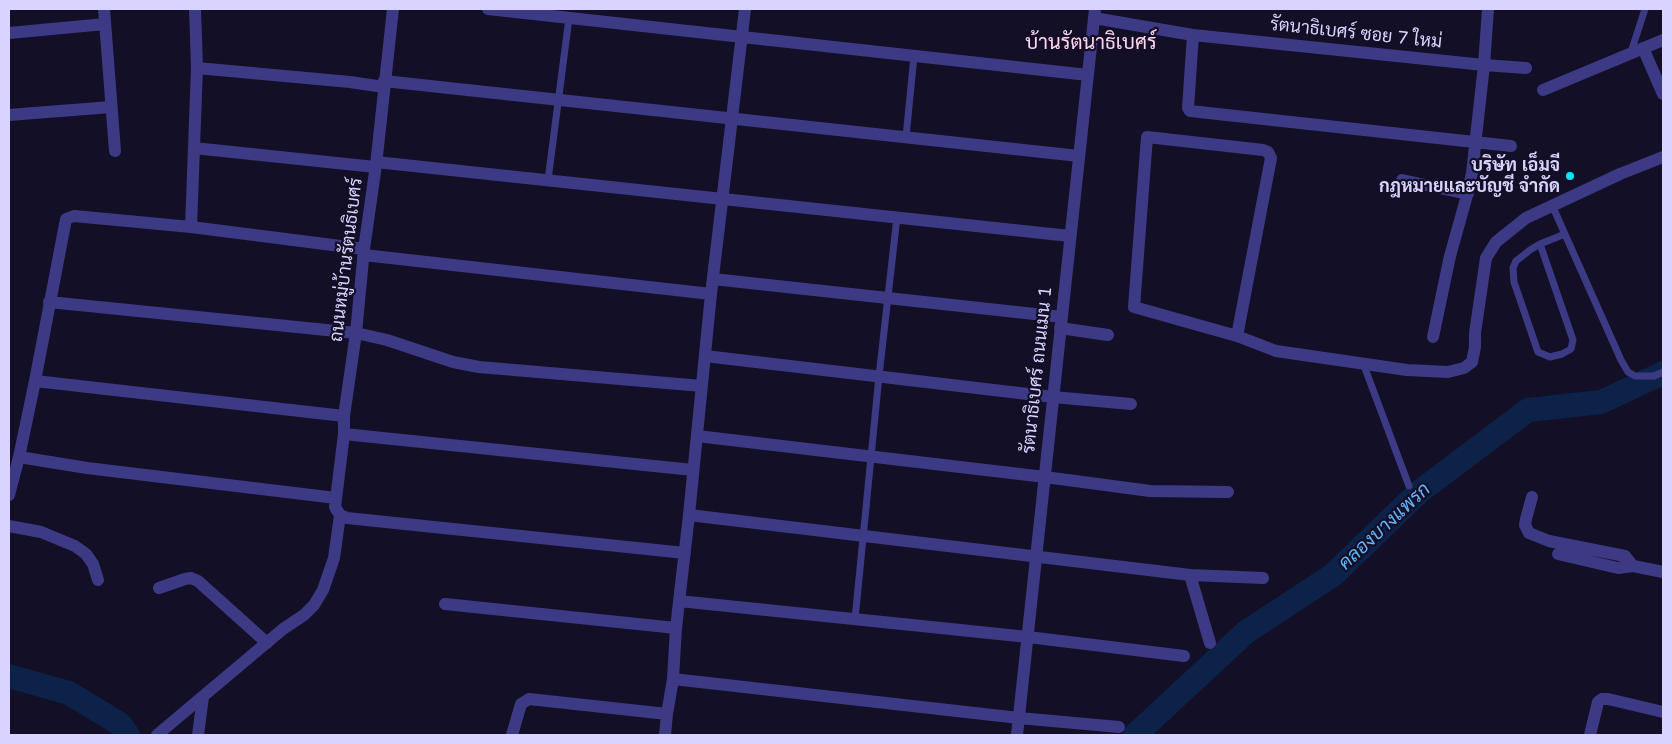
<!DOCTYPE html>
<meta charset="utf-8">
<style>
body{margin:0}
#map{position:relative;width:1672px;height:744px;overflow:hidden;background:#130f26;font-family:"Varela Round",sans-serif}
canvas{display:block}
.frame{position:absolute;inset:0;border:10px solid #d9d4ff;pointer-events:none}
</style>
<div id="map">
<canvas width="1672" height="744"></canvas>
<div class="frame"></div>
</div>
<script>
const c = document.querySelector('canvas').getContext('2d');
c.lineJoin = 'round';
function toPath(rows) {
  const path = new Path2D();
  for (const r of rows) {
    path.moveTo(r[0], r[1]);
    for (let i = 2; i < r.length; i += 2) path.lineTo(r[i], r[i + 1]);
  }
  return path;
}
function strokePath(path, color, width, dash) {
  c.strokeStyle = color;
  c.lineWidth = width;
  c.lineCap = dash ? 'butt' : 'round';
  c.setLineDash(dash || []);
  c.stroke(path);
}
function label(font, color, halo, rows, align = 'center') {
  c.font = font + ' "Varela Round",Sarabun,sans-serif';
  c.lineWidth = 4.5;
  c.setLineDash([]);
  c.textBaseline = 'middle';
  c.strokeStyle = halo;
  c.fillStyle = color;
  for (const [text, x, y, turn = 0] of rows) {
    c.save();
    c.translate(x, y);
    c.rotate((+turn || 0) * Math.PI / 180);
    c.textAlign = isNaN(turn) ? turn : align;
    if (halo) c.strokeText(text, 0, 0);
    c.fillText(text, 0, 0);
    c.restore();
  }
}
const river = toPath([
 [9,676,69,693,120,724,128,735],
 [1135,735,1246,632,1333,575,1419,492,1528,410,1601,402,1663,373]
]);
const service = toPath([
 [1631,52,1645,9],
 [906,137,914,56],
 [548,180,569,18],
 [1552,205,1621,360,1628,372,1635,376,1654,376,1663,372],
 [1540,244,1573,340,1571,349,1562,354,1550,357,1538,352,1514,282,1513,268,1516,261,1530,250,1540,244,1565,234],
 [1363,363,1409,486],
 [855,619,879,376,897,217]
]);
const minor = toPath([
 [104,9,115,151],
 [488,9,1088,75],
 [1094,18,1193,35,1484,65,1526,68],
 [9,33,105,24],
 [1193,35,1188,108,1190,111,1511,146],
 [1643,48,1663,94],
 [197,68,350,82,384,87],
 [384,81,1079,156],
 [1543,90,1663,40],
 [9,115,111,107],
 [194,148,375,167],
 [376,162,1070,236],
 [1402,180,1468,194],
 [191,227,197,68,195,9],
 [364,255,711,294],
 [713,279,1062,317],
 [49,302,356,333,387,340,453,362,479,367,702,386],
 [1060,328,1108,335],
 [1237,336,1134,307,1147,137,1263,150,1268,152,1271,158,1237,336,1276,351,1407,370,1448,372,1464,368,1472,362,1475,347,1475,333,1486,258,1496,242,1526,218,1620,174,1663,157],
 [1433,337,1450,256,1466,199,1472,173,1484,65,1488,9],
 [705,356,1053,397,1131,404],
 [35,381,344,416],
 [344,434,693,470],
 [697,436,1045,477,1150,491,1228,492],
 [19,457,87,468,336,498],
 [9,495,19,457,35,381,66,219,74,216,191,227,364,249],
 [1532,497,1526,519,1525,525,1529,533,1549,541,1625,556,1633,566],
 [340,515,335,507,344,434,344,416,356,333,364,249,376,165,393,9],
 [340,515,347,518,685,553],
 [689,515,1190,575,1210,643],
 [9,526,41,532,75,546,86,554,93,564,98,580],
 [1558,554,1618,568,1633,566,1663,572],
 [1190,575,1263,578],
 [159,588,185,579,191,578,198,581,267,643],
 [679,601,1028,637,1184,656],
 [445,604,676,628],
 [673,679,1019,718,1119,727],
 [157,735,283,629,304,615,314,605,323,590,334,558,340,515],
 [198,735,203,697],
 [512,735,521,704,529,699,667,714],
 [665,735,667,714,673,679,676,628,689,515,711,294,745,9],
 [1017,735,1095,9],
 [1590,735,1598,702,1602,699,1608,699,1663,712]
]);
const markers = [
 [1570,176,5,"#00e5ff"]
];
const streetNames = [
 ["รัตนาธิเบศร์ ซอย 7 ใหม่",1356,34,6],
 ["ถนนหมู่บ้านรัตนธิเบศร์",347,260,-83],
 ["รัตนาธิเบศร์ ถนนเมน 1",1038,370,-84]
];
const poiNames = [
 ["บริษัท เอ็มจี",1560,166],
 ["กฎหมายและบัญชี จำกัด",1560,187]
];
const waterNames = [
 ["คลองบางแพรก",1385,527,-43]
];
const quarterNames = [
 ["บ้านรัตนาธิเบศร์",1091,44]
];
strokePath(river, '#0c2248', 24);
strokePath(service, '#3d3a85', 7);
strokePath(minor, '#3d3a85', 12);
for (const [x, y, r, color] of markers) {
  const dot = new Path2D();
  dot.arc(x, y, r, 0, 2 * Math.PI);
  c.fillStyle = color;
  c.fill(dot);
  strokePath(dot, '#130f26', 2);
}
label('18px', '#d9d4ff', '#130f26', streetNames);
label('bold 18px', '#d9d4ff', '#130f26', poiNames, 'right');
label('italic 19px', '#62b6ff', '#130f26', waterNames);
label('20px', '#ffd6f0', '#130f26', quarterNames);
</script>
